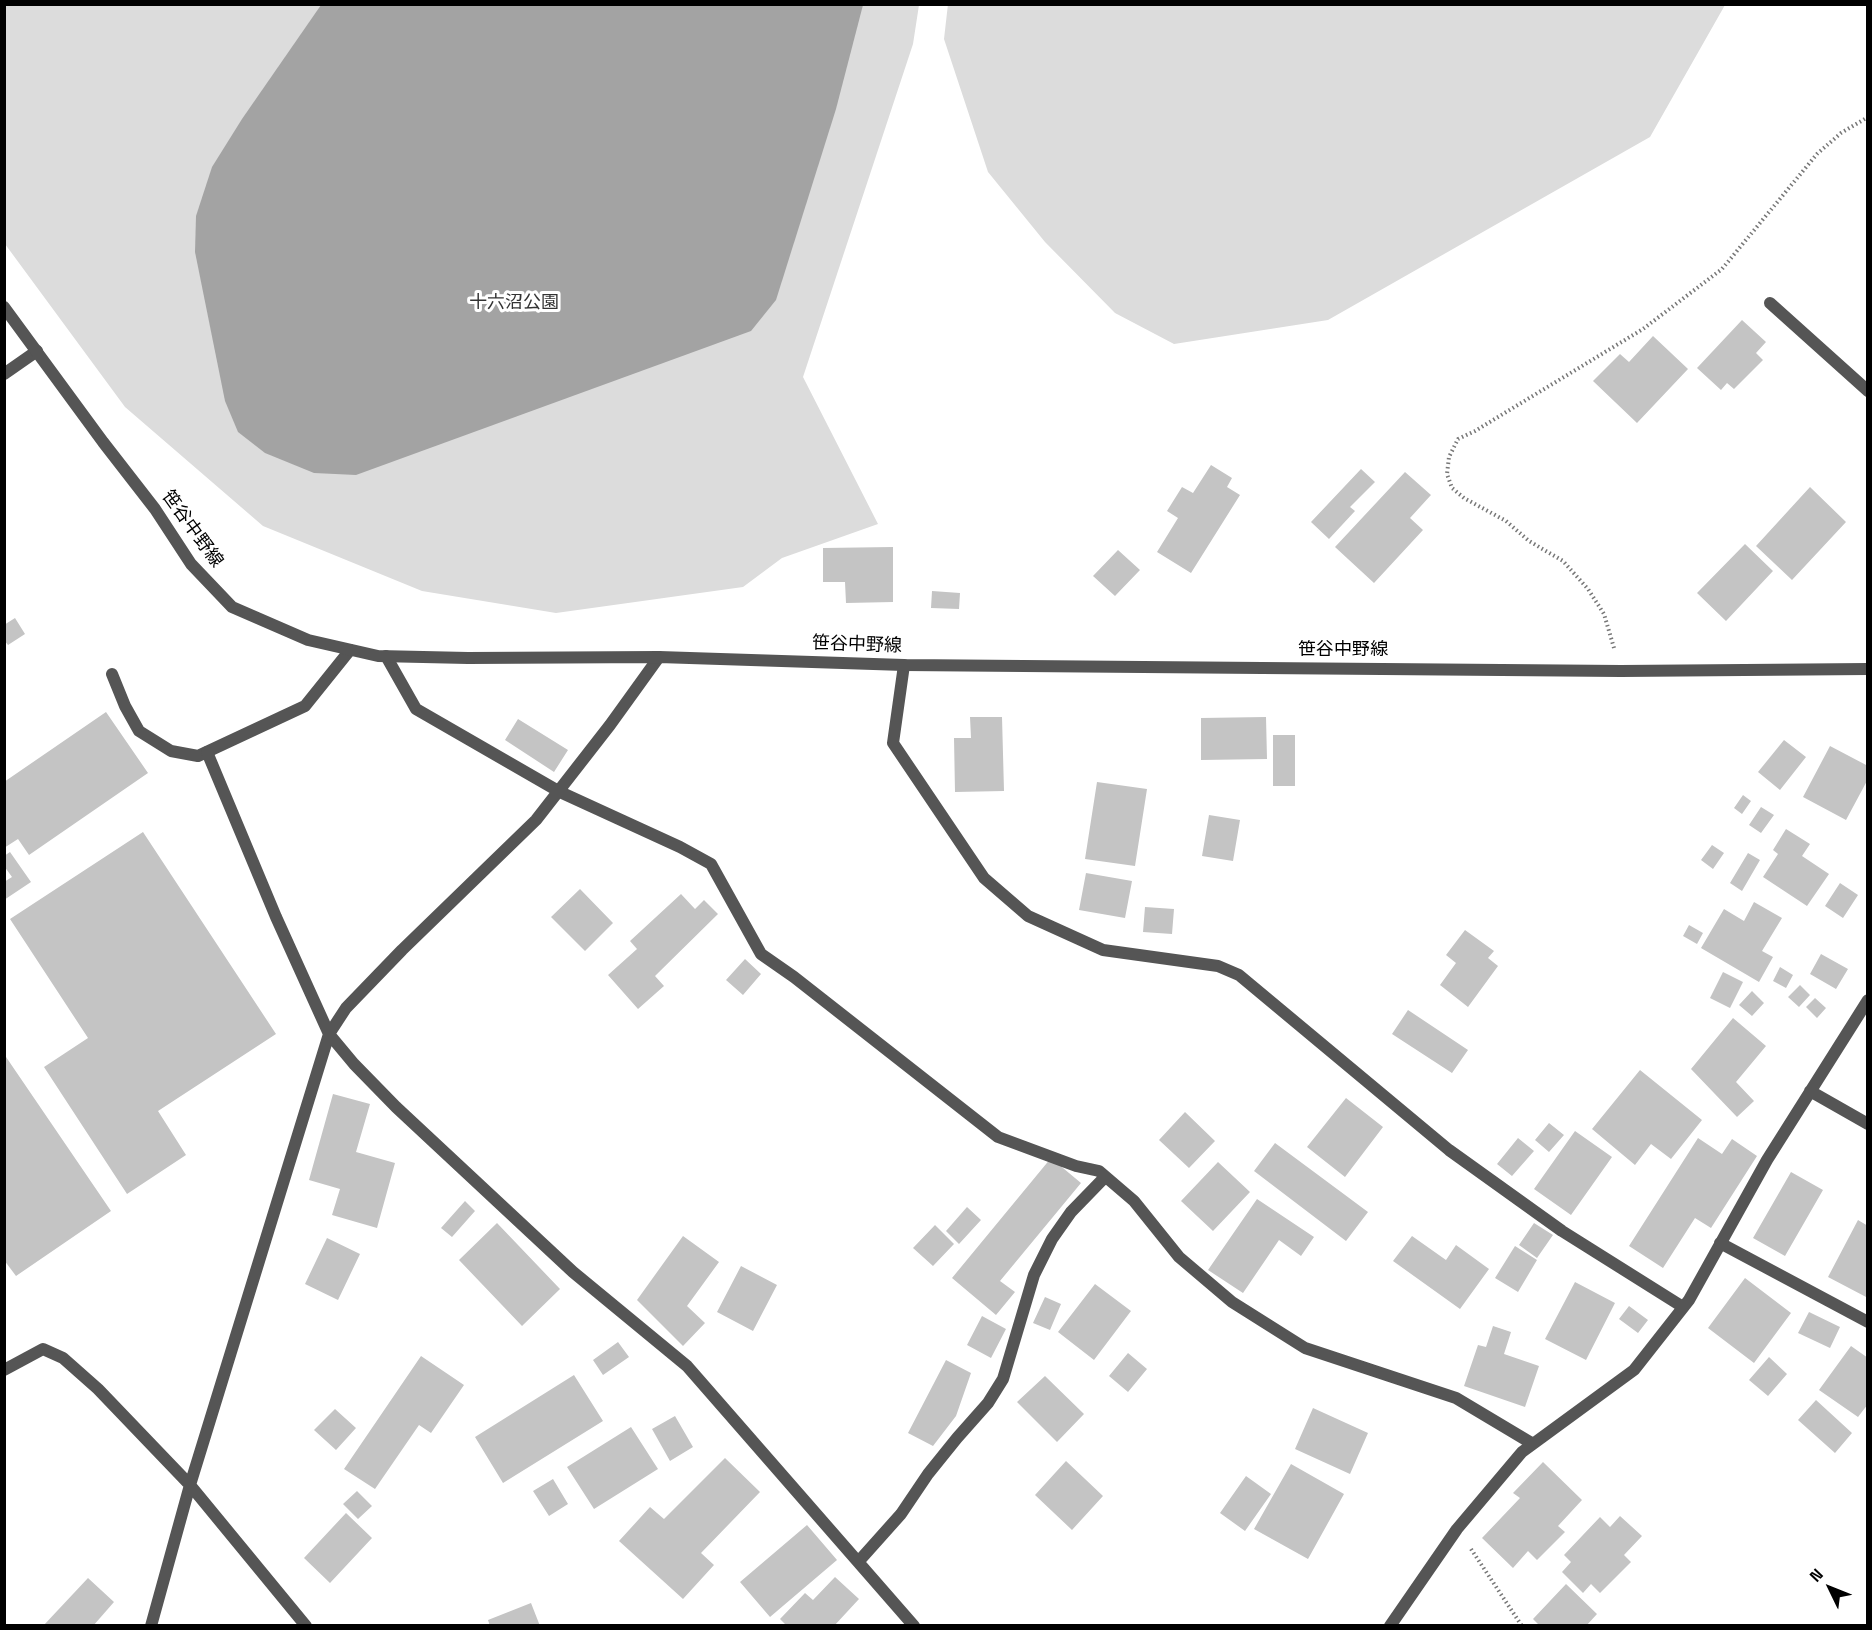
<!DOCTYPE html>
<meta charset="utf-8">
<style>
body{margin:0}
#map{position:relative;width:1872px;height:1630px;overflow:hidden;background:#fff;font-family:"Space Grotesk",sans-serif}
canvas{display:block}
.frame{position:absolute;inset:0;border:6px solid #000;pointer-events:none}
.north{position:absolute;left:1800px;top:1558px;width:60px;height:60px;-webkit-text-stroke:4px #fff;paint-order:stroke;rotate:313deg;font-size:16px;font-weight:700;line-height:24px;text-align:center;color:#000}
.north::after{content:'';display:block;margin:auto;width:21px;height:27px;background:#000;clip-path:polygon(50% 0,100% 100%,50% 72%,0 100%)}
</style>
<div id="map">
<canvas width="1872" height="1630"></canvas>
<div class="frame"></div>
<div class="north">N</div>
</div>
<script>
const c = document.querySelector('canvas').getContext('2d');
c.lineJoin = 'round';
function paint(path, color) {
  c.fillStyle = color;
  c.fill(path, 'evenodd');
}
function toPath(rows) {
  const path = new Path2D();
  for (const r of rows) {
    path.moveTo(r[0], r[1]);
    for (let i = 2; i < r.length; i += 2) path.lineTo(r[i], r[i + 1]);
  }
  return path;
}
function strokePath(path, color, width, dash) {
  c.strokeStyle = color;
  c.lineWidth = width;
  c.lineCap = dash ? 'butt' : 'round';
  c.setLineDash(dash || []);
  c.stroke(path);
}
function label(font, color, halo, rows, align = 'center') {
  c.font = font + ' "Space Grotesk","Noto Sans JP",sans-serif';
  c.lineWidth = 6;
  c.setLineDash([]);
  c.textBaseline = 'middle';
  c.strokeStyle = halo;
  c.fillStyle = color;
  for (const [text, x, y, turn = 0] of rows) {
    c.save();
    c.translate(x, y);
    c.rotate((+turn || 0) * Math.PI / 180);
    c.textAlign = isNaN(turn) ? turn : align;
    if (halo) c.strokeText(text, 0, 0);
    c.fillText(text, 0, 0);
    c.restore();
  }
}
const green = toPath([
 [948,4,1725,4,1725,5,1650,137,1328,320,1174,344,1115,313,1045,242,988,172,944,39],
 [4,5,919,5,913,44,803,377,878,524,782,558,743,587,556,613,422,591,263,526,125,407,5,244]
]);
const water = toPath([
 [321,5,863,5,836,109,776,300,751,331,356,475,314,473,265,453,238,432,225,401,195,252,196,216,212,167,242,119]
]);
const building = toPath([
 [1742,320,1766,342,1756,353,1763,360,1734,389,1727,383,1721,390,1697,368],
 [1653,336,1688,369,1637,423,1593,381,1620,354,1629,362],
 [1211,465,1232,478,1227,487,1240,495,1191,573,1157,552,1178,518,1167,511,1182,487,1193,493],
 [1361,469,1375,482,1350,507,1355,511,1329,539,1311,522],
 [1405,472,1431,495,1410,518,1423,530,1374,583,1335,547],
 [1810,487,1846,522,1792,580,1756,546],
 [1745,544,1773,571,1726,621,1697,593],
 [893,547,893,602,846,603,845,582,823,582,823,548],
 [1118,550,1140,570,1115,596,1093,576],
 [932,591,960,593,959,609,931,608],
 [15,618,25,634,8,645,4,640,4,625],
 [106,712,148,773,29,855,18,839,4,848,4,782],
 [970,717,1002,717,1004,791,955,792,954,738,971,738],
 [1266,717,1267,759,1201,760,1201,718],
 [518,719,568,750,554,772,505,740],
 [1273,735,1295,735,1295,786,1273,786],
 [1784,740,1806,757,1780,790,1758,772],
 [1830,746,1868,766,1868,779,1846,820,1803,797],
 [1097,782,1147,789,1135,866,1085,859],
 [1743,795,1751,801,1742,814,1734,808],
 [1761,807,1774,815,1761,833,1749,825],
 [1209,815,1240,820,1233,861,1202,856],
 [1786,829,1810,844,1802,856,1829,874,1807,906,1763,877,1778,854,1773,850],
 [143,832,276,1034,158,1111,186,1155,127,1194,44,1067,88,1038,10,919],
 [1712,845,1724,853,1713,869,1701,860],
 [10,852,31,882,4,900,4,882,12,877,4,866,4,856],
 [1748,853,1760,860,1742,891,1730,883],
 [1086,873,1132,881,1125,918,1079,910],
 [1840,883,1858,895,1843,918,1825,906],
 [580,889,613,923,585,951,551,917],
 [681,894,695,909,704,900,718,914,655,976,664,986,638,1009,608,975,637,949,630,941],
 [1754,902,1782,918,1762,951,1773,957,1759,982,1701,948,1724,909,1744,921],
 [1145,907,1174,909,1172,934,1143,932],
 [1689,925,1703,933,1697,944,1683,936],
 [1465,930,1494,951,1488,958,1498,966,1468,1007,1440,985,1456,963,1446,955],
 [1821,954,1848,969,1836,989,1810,974],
 [745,959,761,974,743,995,726,980],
 [1780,967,1793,975,1786,988,1773,981],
 [1723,972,1743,982,1730,1008,1710,998],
 [1800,985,1810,995,1799,1007,1788,997],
 [1752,991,1764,1003,1752,1016,1739,1005],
 [1815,998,1826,1008,1817,1018,1806,1007],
 [1408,1010,1468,1050,1452,1073,1392,1034],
 [1733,1018,1766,1046,1736,1082,1754,1101,1737,1117,1691,1069],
 [4,1054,111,1211,16,1276,4,1260],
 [1640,1070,1702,1120,1671,1159,1651,1144,1635,1165,1592,1129],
 [333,1094,370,1104,356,1152,395,1163,377,1228,332,1215,340,1189,309,1180],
 [1346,1098,1383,1127,1345,1177,1307,1147],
 [1185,1112,1215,1141,1189,1168,1159,1140],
 [1549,1123,1564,1135,1549,1152,1535,1140],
 [1575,1131,1612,1157,1571,1215,1534,1189],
 [1518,1138,1534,1151,1512,1176,1497,1164],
 [1698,1138,1722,1154,1732,1139,1757,1156,1711,1228,1695,1218,1663,1268,1629,1246],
 [1275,1143,1368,1212,1346,1241,1254,1171],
 [1051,1158,1081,1183,1000,1281,1015,1292,996,1315,952,1278],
 [1218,1162,1250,1192,1213,1231,1181,1201],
 [1791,1172,1823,1190,1785,1256,1753,1238],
 [1257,1199,1314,1237,1301,1256,1279,1240,1243,1293,1208,1270],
 [465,1201,475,1211,452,1237,441,1228],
 [967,1207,981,1220,959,1244,946,1231],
 [1858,1220,1868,1226,1868,1298,1828,1277],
 [497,1223,560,1289,522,1326,459,1260],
 [1534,1223,1553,1235,1537,1258,1519,1245],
 [935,1225,954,1244,933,1266,913,1248],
 [683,1236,719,1262,687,1306,705,1323,683,1346,637,1300],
 [1412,1236,1446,1260,1456,1245,1489,1269,1460,1309,1393,1261],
 [327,1238,360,1254,338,1300,305,1284],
 [1515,1246,1537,1260,1518,1292,1495,1278],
 [741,1266,777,1285,753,1331,717,1312],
 [1745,1278,1791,1313,1754,1363,1708,1328],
 [1575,1282,1615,1303,1586,1360,1545,1339],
 [1095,1284,1131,1311,1094,1360,1058,1332],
 [1045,1297,1061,1304,1050,1330,1033,1323],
 [1629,1306,1648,1320,1638,1333,1619,1319],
 [1809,1312,1840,1327,1830,1348,1798,1333],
 [982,1316,1006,1329,991,1358,967,1345],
 [1493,1326,1511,1332,1504,1354,1539,1366,1525,1407,1464,1386,1478,1345,1486,1347],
 [618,1342,629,1357,603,1375,593,1360],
 [1851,1346,1868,1358,1868,1404,1858,1417,1819,1390],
 [1128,1353,1147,1369,1128,1392,1109,1376],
 [421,1356,464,1385,431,1433,419,1425,375,1489,344,1469],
 [1769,1357,1787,1374,1768,1396,1749,1380],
 [946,1360,971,1373,956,1416,933,1446,908,1433],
 [574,1375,603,1421,503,1483,475,1437],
 [1045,1376,1084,1414,1057,1442,1017,1402],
 [1816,1400,1852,1433,1835,1453,1798,1420],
 [1313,1408,1368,1433,1350,1474,1295,1449],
 [335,1409,356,1428,336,1450,314,1430],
 [675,1416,693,1447,670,1461,652,1429],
 [631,1427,658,1469,594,1509,567,1467],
 [725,1458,760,1492,701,1553,714,1565,683,1599,619,1541,650,1507,664,1519],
 [1066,1461,1103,1496,1072,1530,1035,1495],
 [1543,1462,1582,1500,1558,1526,1565,1532,1537,1560,1528,1551,1513,1568,1482,1538,1520,1498,1513,1493],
 [1291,1464,1344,1494,1308,1559,1254,1529],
 [1246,1476,1271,1494,1245,1531,1220,1513],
 [553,1479,568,1504,549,1516,533,1491],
 [357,1491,372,1506,358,1519,343,1504],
 [346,1513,372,1538,330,1583,304,1558],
 [1620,1516,1642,1536,1624,1555,1631,1562,1600,1593,1591,1584,1583,1593,1562,1572,1571,1562,1564,1555,1600,1517,1610,1527],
 [807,1525,837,1560,770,1617,740,1582],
 [835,1577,859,1599,834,1626,787,1626,780,1619,805,1593,813,1600],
 [88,1578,114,1602,93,1626,43,1626],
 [1566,1584,1597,1614,1586,1626,1540,1626,1533,1619],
 [531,1603,540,1626,490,1626,488,1620]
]);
const path = toPath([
 [1614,648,1604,614,1588,589,1563,561,1529,541,1506,521,1464,498,1452,488,1447,474,1449,457,1458,439,1475,431,1643,329,1722,269,1817,154,1841,133,1868,117],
 [1471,1549,1522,1626]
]);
const service = toPath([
 [4,374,37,351],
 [112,674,125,706,139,731,171,751,198,756,305,706,350,650]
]);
const minor = toPath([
 [1770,303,1868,391],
 [386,656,416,709,560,792,680,847,711,864,761,954,794,977,998,1137,1076,1166,1099,1171,1134,1201,1179,1257,1232,1302,1305,1348,1456,1398,1533,1444],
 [904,665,893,743,984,878,1028,916,1103,950,1218,966,1239,975,1449,1150,1562,1231,1683,1307],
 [207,752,276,917,329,1034,354,1064,396,1107,573,1272,687,1366,914,1626],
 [1810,1091,1868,1124],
 [1720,1243,1868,1322],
 [4,1370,43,1349,63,1358,98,1389,190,1485,306,1626],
 [859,1561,901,1514,928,1474,957,1438,988,1403,1003,1379,1034,1275,1052,1239,1071,1212,1105,1177],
 [151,1626,190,1485,329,1034,346,1008,402,950,536,820,610,725,659,657],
 [1390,1626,1457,1529,1522,1452,1634,1370,1689,1300,1767,1160,1868,1000]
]);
const tertiary = toPath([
 [4,307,103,442,155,509,191,564,232,607,308,640,378,656,468,658,659,657,904,665,1621,671,1868,669]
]);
const parkNames = [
 ["十六沼公園",514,303]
];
const streetNames = [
 ["笹谷中野線",192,529,54],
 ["笹谷中野線",857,645,2],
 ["笹谷中野線",1343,650]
];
paint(green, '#dcdcdc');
paint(water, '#a3a3a3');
paint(building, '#c4c4c4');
strokePath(path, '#777', 4, [1.5, 3]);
strokePath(service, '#555', 12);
strokePath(minor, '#555', 12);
strokePath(tertiary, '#555', 12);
label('18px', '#333', '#fff', parkNames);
label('18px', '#000', '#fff', streetNames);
</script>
